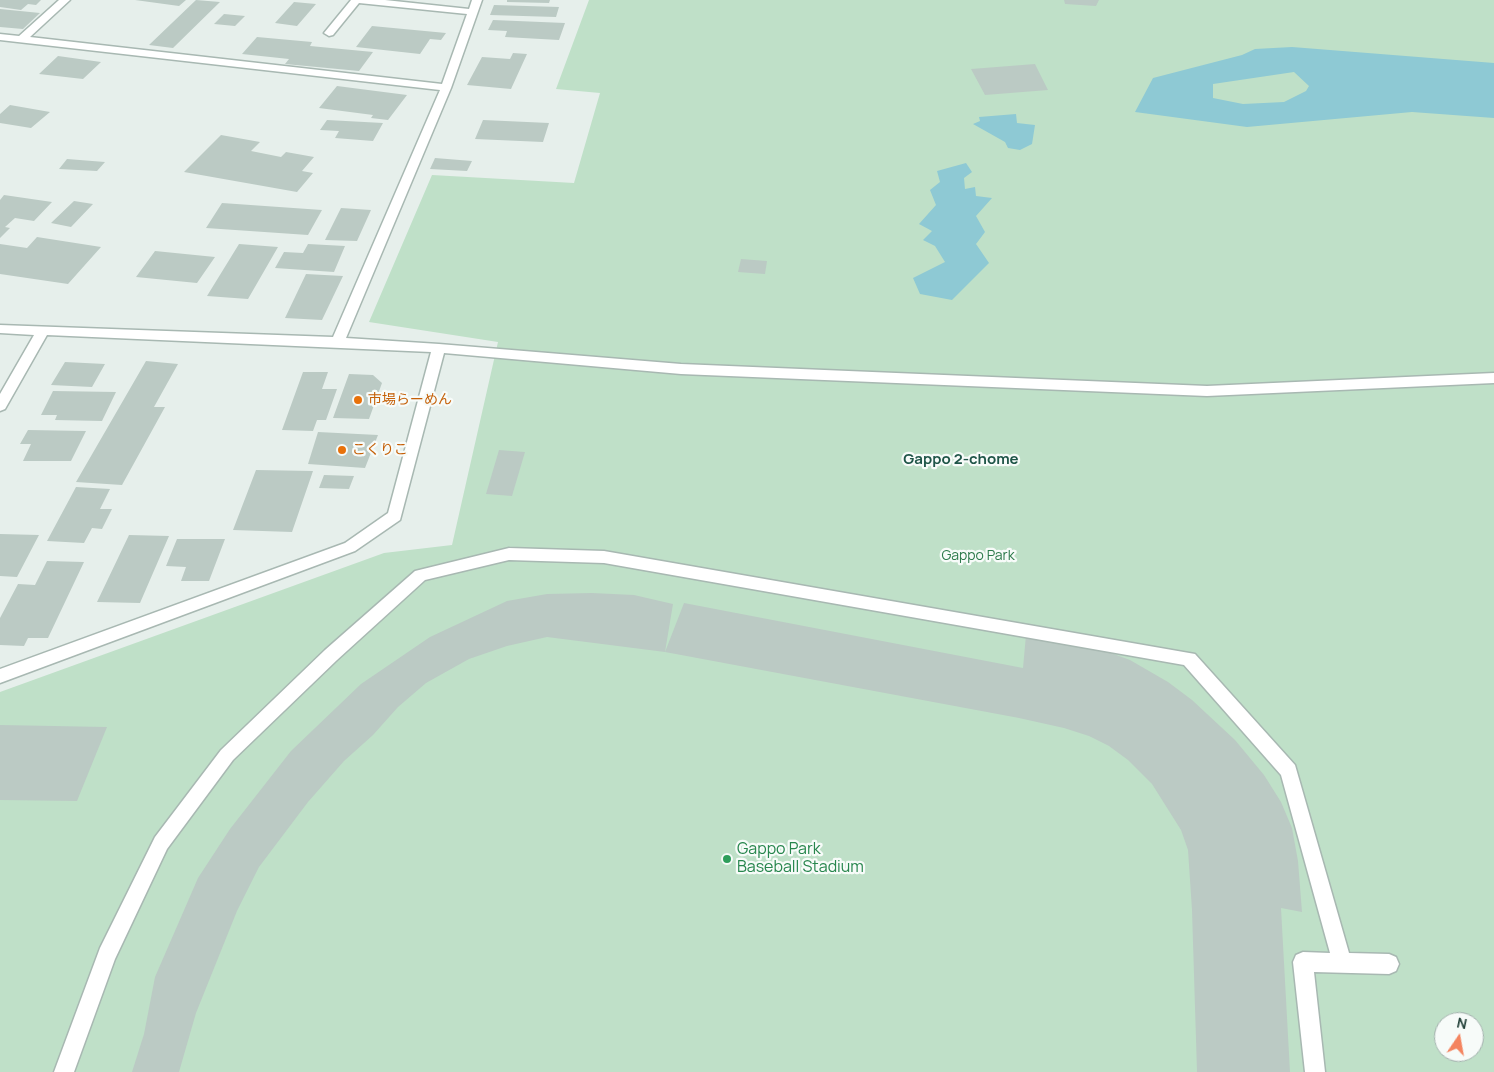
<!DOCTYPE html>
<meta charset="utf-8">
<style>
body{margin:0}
#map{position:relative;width:1494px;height:1072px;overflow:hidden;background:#e6efeb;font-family:Manrope,sans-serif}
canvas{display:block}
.north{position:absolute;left:1434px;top:1012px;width:50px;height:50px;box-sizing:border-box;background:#f7fbf9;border:1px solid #a3b1ad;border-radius:50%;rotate:12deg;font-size:14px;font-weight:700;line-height:20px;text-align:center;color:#24423a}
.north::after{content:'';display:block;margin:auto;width:18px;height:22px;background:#f4845f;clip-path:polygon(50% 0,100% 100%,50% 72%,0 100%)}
</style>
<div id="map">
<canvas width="1494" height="1072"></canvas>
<div class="north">N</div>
</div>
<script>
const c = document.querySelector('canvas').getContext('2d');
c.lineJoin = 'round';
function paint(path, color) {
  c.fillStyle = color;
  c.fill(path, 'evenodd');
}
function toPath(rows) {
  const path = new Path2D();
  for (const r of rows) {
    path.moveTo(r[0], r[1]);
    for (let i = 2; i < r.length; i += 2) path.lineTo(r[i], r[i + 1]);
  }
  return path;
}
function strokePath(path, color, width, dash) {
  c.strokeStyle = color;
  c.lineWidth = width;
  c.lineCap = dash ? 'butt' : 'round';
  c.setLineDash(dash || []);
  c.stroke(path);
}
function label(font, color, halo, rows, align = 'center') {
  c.font = font + ' Manrope,"Noto Sans JP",sans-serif';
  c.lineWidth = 4.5;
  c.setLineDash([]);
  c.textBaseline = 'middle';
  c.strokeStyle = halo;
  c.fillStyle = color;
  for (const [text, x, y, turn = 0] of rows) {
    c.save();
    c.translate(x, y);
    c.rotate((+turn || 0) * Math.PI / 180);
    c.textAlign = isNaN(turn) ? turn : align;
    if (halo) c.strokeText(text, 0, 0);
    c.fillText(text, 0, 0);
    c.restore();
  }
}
const green = toPath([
 [589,0,1494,0,1494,1072,0,1072,0,692,384,553,452,545,498,342,369,322,432,175,574,183,600,93,556,89],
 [1444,1022,1474,1022,1474,1052,1444,1052]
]);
const water = toPath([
 [1292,47,1494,63,1494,118,1412,112,1247,127,1135,112,1153,78,1242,55,1255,49],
 [1294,72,1309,86,1306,91,1284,102,1243,104,1213,98,1213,84],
 [1016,114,1017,123,1035,125,1032,144,1020,150,1008,148,1005,142,973,124,980,121,979,117],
 [966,163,972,172,964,178,965,189,975,187,976,196,992,198,976,216,985,232,976,244,989,263,952,300,920,294,913,278,945,262,935,246,923,240,932,231,919,224,936,205,930,190,940,182,937,171]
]);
const building = toPath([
 [0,0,41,0,36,5,28,4,21,10,0,7],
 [135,0,186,0,179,6],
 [196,0,220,2,173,48,149,45],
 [507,0,550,0,549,3,507,2],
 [1064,0,1099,0,1096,6,1065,4],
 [294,2,316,4,297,26,275,23],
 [494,5,559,7,556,17,490,15],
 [0,9,40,13,23,29,0,27],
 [224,14,245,16,235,26,214,24],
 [493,20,565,23,559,40,505,37,507,31,488,30],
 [372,26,446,33,441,40,430,39,420,54,356,47],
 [257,37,312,42,310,46,373,52,359,71,285,64,289,59,242,54],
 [513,53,527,54,511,89,467,85,482,57,510,59],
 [58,56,101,62,83,79,39,74],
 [1035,64,1048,90,985,95,971,69],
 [337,86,407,95,388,120,371,118,373,115,319,108],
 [10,105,50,112,31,128,0,123,0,114],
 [327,120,383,123,373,141,335,138,339,131,320,130],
 [483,120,549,123,543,142,475,139],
 [221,135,260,142,251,151,281,157,286,152,314,157,302,171,313,173,297,192,184,172],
 [435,158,472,161,467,171,430,169],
 [67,159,105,162,97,171,59,169],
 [4,195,52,202,34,221,15,218,5,227,10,228,0,238,0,200],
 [74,201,93,204,71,227,51,223],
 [222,203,322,210,308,235,206,228],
 [341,208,371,210,357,241,325,240],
 [37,237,101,247,68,284,0,274,0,244,27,248],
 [239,244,278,247,248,299,207,296],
 [308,244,345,246,334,272,275,268,284,252,303,253],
 [155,251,215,257,197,283,136,277],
 [741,259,767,261,765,274,738,272],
 [306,274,343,276,322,320,285,318],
 [146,361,178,364,154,407,165,407,122,485,76,482],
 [65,362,105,364,92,387,51,385],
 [303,372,328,372,322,389,337,389,326,420,317,420,313,431,282,430],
 [349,374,373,375,382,383,369,419,333,418],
 [53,391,116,392,102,421,55,420,57,415,41,415],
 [28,430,86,431,71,461,23,461,31,444,20,444],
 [318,432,378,435,365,468,308,464],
 [499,450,525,452,512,496,486,494],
 [256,470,313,471,292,532,233,530],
 [324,475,354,476,349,489,319,488],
 [76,487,110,489,100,509,112,509,102,529,92,528,84,543,47,541],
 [0,534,39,535,17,577,0,576],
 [129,535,169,536,140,603,97,602],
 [177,539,225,539,209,581,181,581,186,567,166,566],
 [47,561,84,562,48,638,28,638,24,646,0,645,0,618,18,584,35,585],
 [592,593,634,595,673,604,665,652,684,603,1023,668,1026,635,1081,642,1130,660,1168,682,1192,700,1235,740,1264,775,1281,802,1292,828,1298,861,1302,912,1281,908,1290,1072,1197,1072,1192,910,1188,850,1181,830,1152,784,1128,760,1109,746,1089,736,1064,728,1019,718,665,652,547,637,507,646,469,659,426,683,398,707,373,735,344,761,308,802,259,867,237,911,196,1013,179,1072,132,1072,144,1034,155,977,198,878,230,829,291,751,361,684,430,637,507,601,547,594],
 [0,725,107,727,77,801,0,800]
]);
const minor = toPath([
 [59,0,70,0,30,37,442,84,467,14,359,3,333,35,329,36,324,33,351,0,385,0,469,9,472,0,482,0,451,88,346,338,439,344,681,364,1207,386,1494,373,1494,383,1207,396,681,374,444,353,400,520,355,551,0,683,0,669,345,543,388,513,431,352,47,335,5,409,0,411,0,394,34,335,0,333,0,325,333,337,440,90,0,40,0,34,19,36,59,0],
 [509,548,604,551,1195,654,1295,765,1349,953,1389,954,1396,957,1399,964,1396,971,1389,974,1314,972,1325,1072,1305,1072,1293,962,1296,955,1303,952,1330,953,1281,775,1184,665,604,563,509,560,425,580,337,660,233,760,167,849,115,959,74,1072,54,1072,100,948,155,837,221,750,325,650,415,571,509,548]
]);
const markers = [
 [358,400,5,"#e8710a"],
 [342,450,5,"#e8710a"],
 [727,859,5,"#2e9e5b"]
];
const foodNames = [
 ["市場らーめん",368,400],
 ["こくりこ",352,450]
];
const parkNames = [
 ["Gappo Park",978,556]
];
const neighbourhoodNames = [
 ["Gappo 2-chome",961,460]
];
const nearLeisurenames = [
 ["Gappo Park",737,850],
 ["Baseball Stadium",737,868]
];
paint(green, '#bfe0c8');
paint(water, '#8ec9d4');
paint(building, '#bbcac4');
strokePath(minor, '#a8b8b2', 3);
paint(minor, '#fff');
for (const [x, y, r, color] of markers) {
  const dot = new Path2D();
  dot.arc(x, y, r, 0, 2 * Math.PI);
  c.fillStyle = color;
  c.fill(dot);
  strokePath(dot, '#f7fbf9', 2);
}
label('14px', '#c56008', '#f7fbf9', foodNames, 'left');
label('14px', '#2d7a4b', '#f7fbf9', parkNames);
label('bold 15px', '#1f5548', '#f7fbf9', neighbourhoodNames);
label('16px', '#27864d', '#f7fbf9', nearLeisurenames, 'left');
</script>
